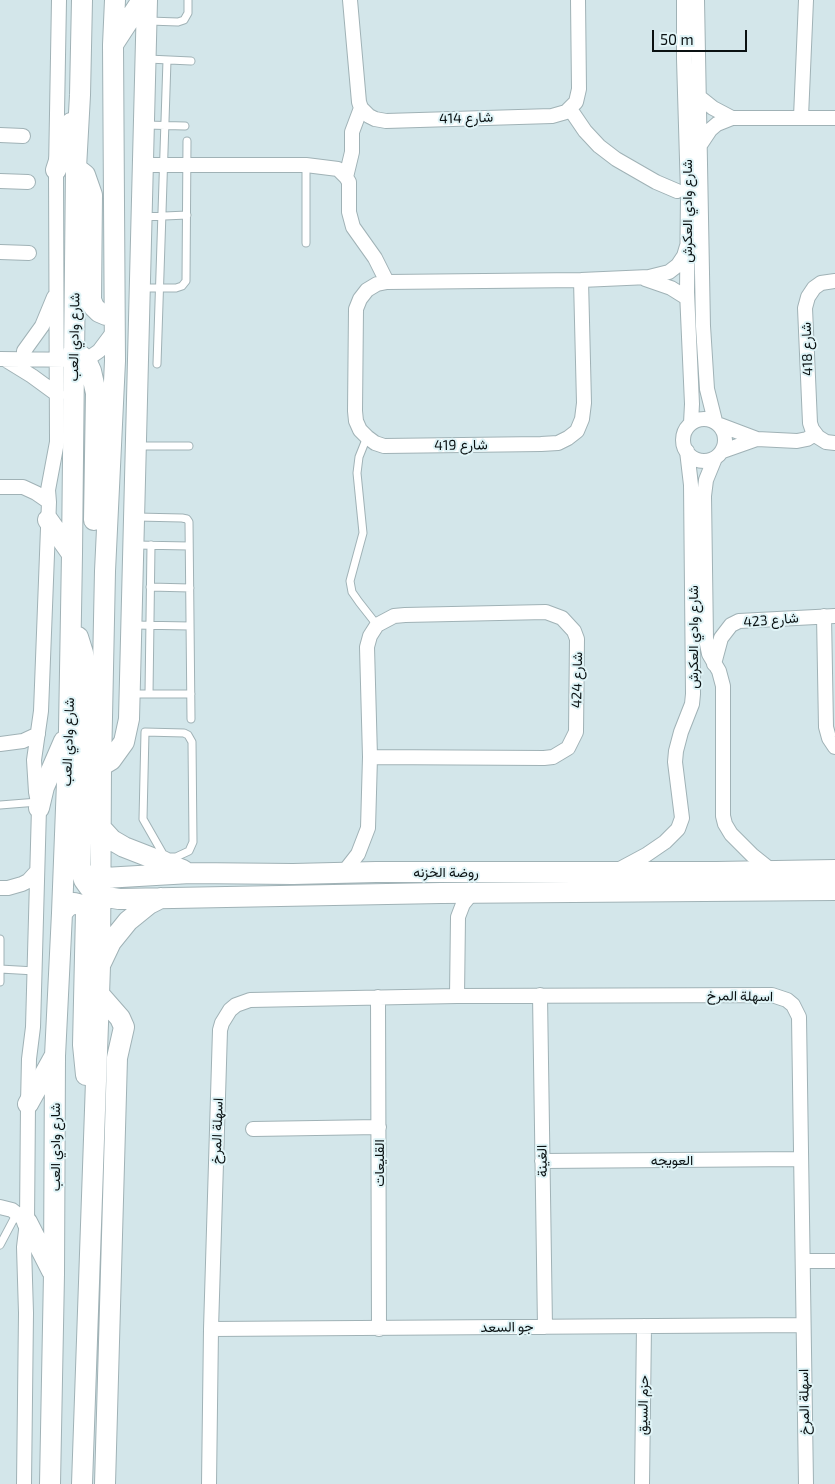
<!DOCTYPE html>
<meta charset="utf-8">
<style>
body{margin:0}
#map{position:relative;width:835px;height:1484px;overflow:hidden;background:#d3e6ea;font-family:"Exo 2",sans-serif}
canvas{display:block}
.scale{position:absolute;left:652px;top:30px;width:95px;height:22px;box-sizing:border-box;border:2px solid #0a1112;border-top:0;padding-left:6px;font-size:15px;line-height:18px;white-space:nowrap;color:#0a1112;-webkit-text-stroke:4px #e0f4f7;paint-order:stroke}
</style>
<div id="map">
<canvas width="835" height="1484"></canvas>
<div class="scale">50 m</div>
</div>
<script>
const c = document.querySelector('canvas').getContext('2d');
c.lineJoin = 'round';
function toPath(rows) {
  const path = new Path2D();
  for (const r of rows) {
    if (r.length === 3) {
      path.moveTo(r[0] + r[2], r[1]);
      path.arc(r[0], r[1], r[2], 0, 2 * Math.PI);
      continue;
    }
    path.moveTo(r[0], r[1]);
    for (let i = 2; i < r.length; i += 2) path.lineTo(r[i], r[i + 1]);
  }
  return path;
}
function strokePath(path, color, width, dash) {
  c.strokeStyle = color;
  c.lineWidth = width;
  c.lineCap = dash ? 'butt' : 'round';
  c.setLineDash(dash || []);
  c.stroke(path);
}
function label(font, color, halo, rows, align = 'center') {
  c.font = font + ' "Exo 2",Vazirmatn,sans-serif';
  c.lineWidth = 4;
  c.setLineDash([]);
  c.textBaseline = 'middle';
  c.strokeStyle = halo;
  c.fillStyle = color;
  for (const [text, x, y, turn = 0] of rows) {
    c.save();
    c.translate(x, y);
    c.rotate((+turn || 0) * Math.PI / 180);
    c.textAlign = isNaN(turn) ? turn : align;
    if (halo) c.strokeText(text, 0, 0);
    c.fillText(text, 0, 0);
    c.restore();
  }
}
const lane = toPath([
 [149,21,178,22,184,20,188,13,188,0],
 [148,59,191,61],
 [146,125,185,126],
 [142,217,187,215],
 [306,243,306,165],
 [143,288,176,288,182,286,186,281,187,141],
 [157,364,167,60],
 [367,437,359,457,357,473,363,533,350,581,352,592,359,602,377,625],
 [138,446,189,446],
 [137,517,182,518,187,519,189,522,191,719],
 [136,545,189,546],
 [150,587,190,588],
 [134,625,190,626],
 [132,694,191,694],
 [149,694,151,545],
 [145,732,184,733,188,735,192,742,193,842,189,851,176,857,169,857,163,854,143,819,145,732],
 [0,805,38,802],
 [0,939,0,982],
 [0,969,35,971],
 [0,1245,17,1213]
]);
const street = toPath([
 [350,0,359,102,361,108,369,116,375,119,386,121,552,116,566,112,576,102,579,89,578,0],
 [684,0,684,59,688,193,687,292,692,404,691,423],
 [697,0,703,326,707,389,715,421],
 [698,96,713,108,732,118],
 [570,109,585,131,599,146,616,159,656,182,677,191],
 [801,117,806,0],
 [0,135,23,136],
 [700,145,710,130,717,124,732,118,835,118],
 [142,165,306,165,338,169,346,177,349,182,349,212,353,227,375,258,387,282],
 [346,177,352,152,352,132,361,108],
 [0,181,28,182],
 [0,252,29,253],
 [645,279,671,288,687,298],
 [581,280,584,403,582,419,577,431,568,438,558,443,541,444,384,446,375,443,367,437,360,430,356,421,355,411,356,309,360,299,367,290,377,284,387,282,581,280,649,277,669,272,678,265,684,256,687,246],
 [835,281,821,283,814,288,808,297,805,308,810,423,812,429,818,437,826,442,835,443],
 [24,351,42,326,54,297],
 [0,359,86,360,99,351,114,331],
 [6,360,32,376,58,395],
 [704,440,21],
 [720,425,757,439,797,441,807,439,815,434],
 [723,451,757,439],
 [715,458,706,480,704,496,706,639,709,654,719,671,723,686,723,816,725,824,731,834,752,855,772,871],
 [0,487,23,487,36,493,49,502],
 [546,612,562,618,574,631,577,639,576,732,568,748,553,757,544,758,370,757,367,647,370,636,377,625,394,616,405,615,546,612],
 [824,616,826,727,829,738,835,747],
 [714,664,721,638,731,625,739,621,835,616],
 [0,744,23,741,38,734],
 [618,870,646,855,665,842,678,829,682,818,675,762,676,751,681,732,692,704,693,694,691,485,687,451],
 [344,872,358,854,368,828,370,757],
 [0,888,8,888,22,884,28,881,37,871],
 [540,995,545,1327],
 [457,996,458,917,463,904,472,893],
 [378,997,379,1329],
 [253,1129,379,1127],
 [542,1161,801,1159],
 [0,1207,12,1210,27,1222],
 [803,1261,835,1261],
 [211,1329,803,1325],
 [24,1484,26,1313,24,1247,27,1222,28,1104,29,1059,33,1027,39,808,36,792,34,760,41,711,49,502,48,490,57,442,56,170,59,0],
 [209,1484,211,1329,220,1030,222,1023,230,1010,236,1005,250,1000,457,996,772,995,787,1000,793,1005,799,1017,806,1484],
 [642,1484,644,1326]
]);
const secondary = toPath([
 [114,43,142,0],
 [76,168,85,175,92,195,91,300,94,307,99,312,106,315,113,315],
 [56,170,71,123],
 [73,352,79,354,86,360,91,371,96,393,94,520],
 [48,520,72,554],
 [78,637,83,653,85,678,80,866,84,880,89,887,100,896,119,899,441,893,835,890],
 [101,766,111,760,124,742,129,719,147,0],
 [39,808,44,787,64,741],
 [101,828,112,840,124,847,183,870],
 [87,879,190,873,293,874,376,872,716,872,835,870],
 [62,913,67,907,74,903,82,905,86,912,83,1045,86,1075],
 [101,963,111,942,128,921,149,904,161,898],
 [99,994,120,1018,124,1027,117,1058,105,1484],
 [28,1104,54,1057],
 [27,1222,52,1271],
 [50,1484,54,1274,55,1056,62,913,69,730,72,554,76,168,80,95,82,0],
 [82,1484,100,966,101,766,105,571,115,361,113,45,115,0]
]);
const streetNames = [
 ["شارع 414",466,118,-2],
 ["شارع وادي العكرش",687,211,-90],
 ["شارع وادي العب",74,337,-89],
 ["شارع 418",807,349,-92],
 ["شارع 419",461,445,-1],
 ["شارع 423",771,620,-5],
 ["شارع وادي العكرش",693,637,-90],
 ["شارع 424",577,680,-89],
 ["شارع وادي العب",68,742,-88],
 ["روضة الخزنه",446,872],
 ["اسهلة المرخ",740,996,1],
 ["اسهلة المرخ",217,1131,-88],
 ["شارع وادي العب",55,1147,-90],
 ["العويجه",672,1160],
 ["الغينة",542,1161,-91],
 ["القليعات",379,1163,-90],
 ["جو السعد",507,1327,-1],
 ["اسهلة المرخ",804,1402,-91],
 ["حزم السيق",643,1405,-89]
];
strokePath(lane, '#a0b2b6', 9);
strokePath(street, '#a0b2b6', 16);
strokePath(secondary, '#a0b2b6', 22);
strokePath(lane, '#fff', 7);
strokePath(street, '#fff', 14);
strokePath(secondary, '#fff', 20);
label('14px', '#0a1112', '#e0f4f7', streetNames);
</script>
